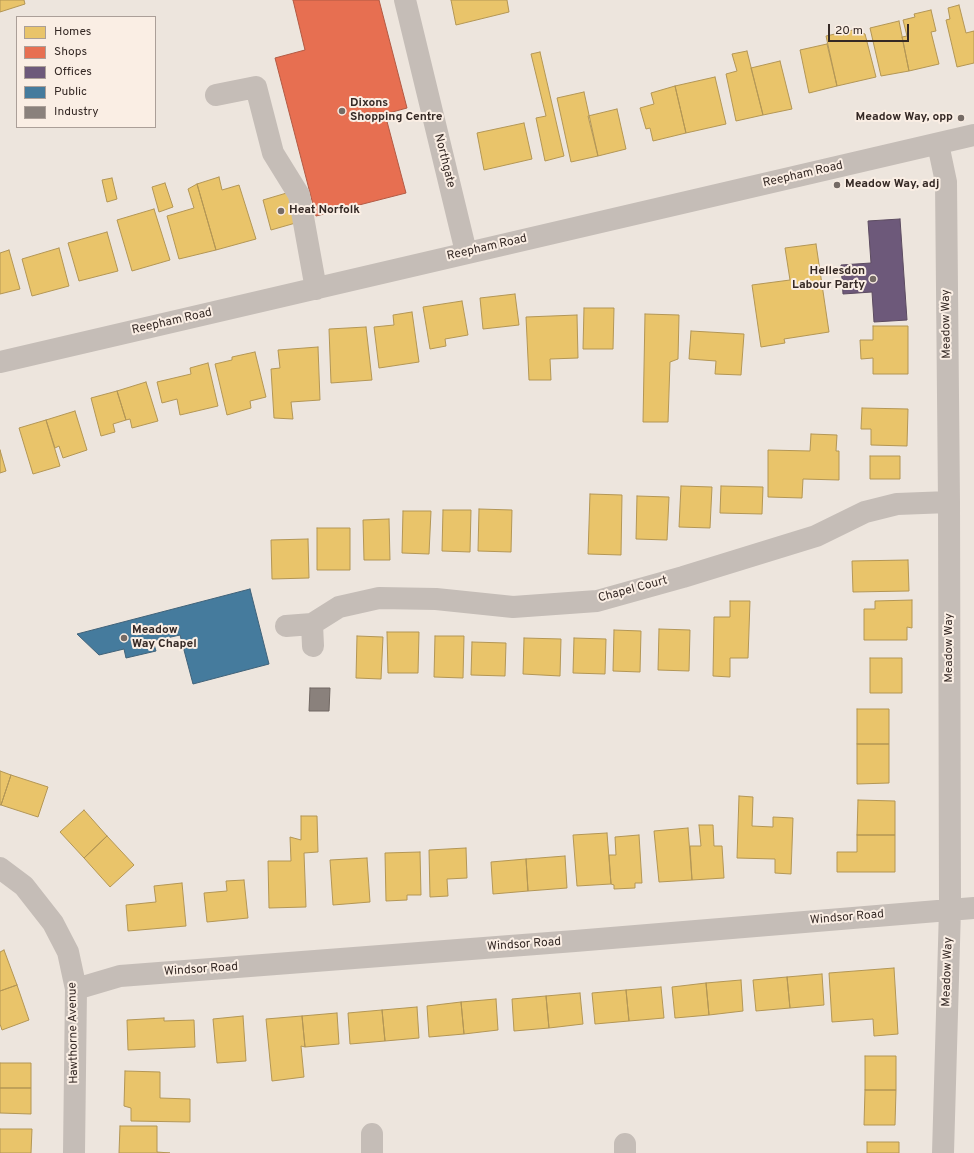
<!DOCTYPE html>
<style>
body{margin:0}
#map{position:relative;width:974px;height:1153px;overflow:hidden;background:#ede5dd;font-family:Overpass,sans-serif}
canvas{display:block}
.legend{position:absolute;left:16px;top:16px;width:140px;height:112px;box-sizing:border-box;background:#faeee4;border:1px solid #ab9f98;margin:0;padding:5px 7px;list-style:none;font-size:12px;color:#352925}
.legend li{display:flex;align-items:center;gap:8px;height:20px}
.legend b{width:20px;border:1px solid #ab9f98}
.scale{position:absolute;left:828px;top:24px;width:81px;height:18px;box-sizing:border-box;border:2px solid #352925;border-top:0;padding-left:5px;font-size:12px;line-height:14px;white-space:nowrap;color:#352925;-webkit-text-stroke:3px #faeee4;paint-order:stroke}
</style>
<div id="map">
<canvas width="974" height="1153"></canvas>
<ul class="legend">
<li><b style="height:11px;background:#e9c46a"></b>Homes</li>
<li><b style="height:11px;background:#e76f51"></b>Shops</li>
<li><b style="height:11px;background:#6d597a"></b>Offices</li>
<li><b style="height:11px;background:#457b9d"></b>Public</li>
<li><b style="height:11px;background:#8a817c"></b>Industry</li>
</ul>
<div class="scale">20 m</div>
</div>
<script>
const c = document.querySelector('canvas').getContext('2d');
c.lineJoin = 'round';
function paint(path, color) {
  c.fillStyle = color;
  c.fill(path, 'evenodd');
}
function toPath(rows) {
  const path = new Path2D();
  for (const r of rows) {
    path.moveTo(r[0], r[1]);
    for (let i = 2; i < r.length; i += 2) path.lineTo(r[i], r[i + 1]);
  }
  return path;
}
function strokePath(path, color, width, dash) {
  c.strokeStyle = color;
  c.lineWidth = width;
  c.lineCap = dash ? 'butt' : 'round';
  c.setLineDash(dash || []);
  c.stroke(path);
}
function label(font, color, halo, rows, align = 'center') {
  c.font = font + ' Overpass,sans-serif';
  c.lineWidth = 4;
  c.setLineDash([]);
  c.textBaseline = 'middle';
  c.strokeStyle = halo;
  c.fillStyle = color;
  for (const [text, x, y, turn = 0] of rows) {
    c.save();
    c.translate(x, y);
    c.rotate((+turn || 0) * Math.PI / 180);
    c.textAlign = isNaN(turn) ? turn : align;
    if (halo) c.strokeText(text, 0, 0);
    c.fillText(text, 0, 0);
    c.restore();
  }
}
const homes = toPath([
 [0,0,24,0,25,4,0,12,0,0],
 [451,0,507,0,509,12,456,25,451,0],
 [959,5,966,33,974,31,974,63,957,67,946,20,950,19,948,8,959,5],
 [931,10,936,31,931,32,939,64,909,71,902,37,907,36,903,20,915,17,914,14,931,10],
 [899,21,909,71,881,76,870,28,899,21],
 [853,30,865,34,876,77,837,86,826,36,853,30],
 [827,44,837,86,809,93,800,50,827,44],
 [747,51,763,115,736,121,726,74,737,71,732,54,747,51],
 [540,52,564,156,545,161,536,118,546,116,531,54,540,52],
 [780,61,792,109,763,115,751,68,780,61],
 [715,77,726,124,686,133,675,86,715,77],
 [675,86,686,133,653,141,650,128,646,129,640,108,654,104,651,93,675,86],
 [584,92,598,156,571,162,557,98,584,92],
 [617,109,626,149,598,156,588,116,617,109],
 [524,123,532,159,484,170,477,133,524,123],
 [219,177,222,190,239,185,256,239,216,250,197,184,219,177],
 [112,178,117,199,107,202,102,180,112,178],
 [165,183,173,207,159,212,152,187,165,183],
 [197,184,216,250,179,259,167,216,194,208,188,189,197,184],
 [290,192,299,222,271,230,263,200,290,192],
 [154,209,170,260,132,271,117,220,154,209],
 [107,232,118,271,79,281,68,243,107,232],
 [816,244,829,332,784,339,785,343,761,347,752,285,790,280,785,248,816,244],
 [59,248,69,286,32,296,22,259,59,248],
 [9,250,20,289,0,294,0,253,9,250],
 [515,294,519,325,483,329,480,298,515,294],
 [462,301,468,335,445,339,446,346,430,349,423,307,462,301],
 [584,308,614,308,613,349,583,349,584,308],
 [412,312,419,362,379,368,374,327,394,325,393,315,412,312],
 [645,314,679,315,678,359,670,362,668,422,643,422,645,314],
 [577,315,578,358,550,359,551,380,529,380,526,317,577,315],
 [873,326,908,326,908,374,873,374,873,358,861,359,860,340,873,340,873,326],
 [366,327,372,380,331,383,329,329,366,327],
 [691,331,744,334,741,375,715,374,716,361,689,359,691,331],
 [318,347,320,400,291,402,293,419,274,418,271,369,280,368,278,350,318,347],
 [255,352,266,397,250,401,251,408,227,415,215,364,232,360,232,357,255,352],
 [208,363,218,406,180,415,177,399,162,403,157,382,191,374,190,368,208,363],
 [146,382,158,421,132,428,130,419,126,420,117,391,146,382],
 [117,391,126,420,113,424,115,432,101,436,91,398,117,391],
 [862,408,908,409,907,446,871,445,871,429,861,429,862,408],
 [75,411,87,450,63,458,59,446,55,448,46,420,75,411],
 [46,420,60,466,33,474,19,428,46,420],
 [811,434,837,435,836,451,839,451,839,480,803,479,802,498,768,497,768,450,810,451,811,434],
 [0,450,6,471,0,473,0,450],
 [870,456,900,456,900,479,870,479,870,456],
 [681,486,712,487,710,528,679,527,681,486],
 [721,486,763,487,762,514,720,513,721,486],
 [590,494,622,495,621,555,588,554,590,494],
 [637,496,669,497,667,540,636,539,637,496],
 [479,509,512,510,511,552,478,551,479,509],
 [443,510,471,510,470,552,442,551,443,510],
 [403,511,431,511,429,554,402,553,403,511],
 [389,519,390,560,364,560,363,520,389,519],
 [317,528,350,528,350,570,317,570,317,528],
 [308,539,309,578,272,579,271,540,308,539],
 [908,560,909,591,853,592,852,561,908,560],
 [912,600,912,628,907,627,907,640,864,640,864,609,875,609,875,601,912,600],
 [730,601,750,601,748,658,730,658,730,677,713,676,714,617,730,617,730,601],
 [659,629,690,630,689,671,658,670,659,629],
 [614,630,641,631,640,672,613,671,614,630],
 [387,632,419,632,418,673,388,673,387,632],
 [357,636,383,637,381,679,356,678,357,636],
 [435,636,464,636,463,678,434,677,435,636],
 [524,638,561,639,560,676,523,674,524,638],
 [574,638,606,639,605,674,573,673,574,638],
 [472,642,506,643,505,676,471,675,472,642],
 [870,658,902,658,902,693,870,693,870,658],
 [857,709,889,709,889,744,857,744,857,709],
 [857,744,889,744,889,783,857,784,857,744],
 [0,771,11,775,1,805,0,805,0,771],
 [11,775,48,787,38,817,1,805,11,775],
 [739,796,753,797,752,826,773,827,773,817,793,818,791,874,775,873,775,859,737,858,739,796],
 [858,800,895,801,895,835,857,835,858,800],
 [84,810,107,836,84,858,60,832,84,810],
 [301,816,317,816,318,852,304,853,306,907,269,908,268,861,291,861,290,837,301,840,301,816],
 [699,825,713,825,714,846,722,846,724,878,692,880,690,846,701,846,699,825],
 [688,828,692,880,659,882,654,831,688,828],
 [607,833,611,884,577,886,573,835,607,833],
 [639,835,642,883,635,883,635,888,614,889,614,885,611,884,609,855,616,855,615,837,639,835],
 [857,835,895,835,895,872,837,872,837,852,857,852,857,835],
 [107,836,134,865,110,887,84,858,107,836],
 [466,848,467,878,447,879,448,896,430,897,429,850,466,848],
 [420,852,421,895,407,895,407,900,386,901,385,853,420,852],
 [565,856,567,888,528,891,526,859,565,856],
 [367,858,370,902,333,905,330,860,367,858],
 [526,859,528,891,493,894,491,862,526,859],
 [244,880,248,918,207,922,204,893,227,891,226,881,244,880],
 [182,883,186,926,128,931,126,905,156,902,154,886,182,883],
 [4,950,17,985,0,991,0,952,4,950],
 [894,968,898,1034,874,1036,873,1019,832,1022,829,973,894,968],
 [822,974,824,1005,790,1008,787,977,822,974],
 [787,977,790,1008,756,1011,753,980,787,977],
 [741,980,743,1011,709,1015,706,983,741,980],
 [706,983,709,1015,675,1018,672,987,706,983],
 [17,985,29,1020,2,1030,0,1024,0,991,17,985],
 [661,987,664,1018,629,1021,626,990,661,987],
 [626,990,629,1021,595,1024,592,993,626,990],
 [580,993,583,1024,549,1028,546,996,580,993],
 [546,996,549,1028,514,1031,512,999,546,996],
 [496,999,498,1030,464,1034,461,1002,496,999],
 [461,1002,464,1034,429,1037,427,1006,461,1002],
 [417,1007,419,1038,385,1041,382,1010,417,1007],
 [382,1010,385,1041,350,1044,348,1013,382,1010],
 [337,1013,339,1044,305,1047,302,1016,337,1013],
 [243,1016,246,1061,217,1063,213,1019,243,1016],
 [302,1016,305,1047,301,1046,304,1077,272,1081,266,1019,302,1016],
 [164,1018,164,1021,194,1020,195,1047,128,1050,127,1020,164,1018],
 [865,1056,896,1056,896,1090,865,1090,865,1056],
 [0,1063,31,1063,31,1088,0,1088,0,1063],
 [125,1071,160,1072,160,1098,190,1099,190,1122,131,1121,131,1108,124,1106,125,1071],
 [0,1088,31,1088,31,1114,0,1113,0,1088],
 [865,1090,896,1090,895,1125,864,1125,865,1090],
 [120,1126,157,1126,157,1152,170,1153,119,1153,120,1126],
 [0,1129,32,1129,31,1153,0,1153,0,1129],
 [867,1142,899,1142,899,1153,867,1153,867,1142]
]);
const shops = toPath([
 [293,0,379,0,407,108,385,114,406,193,316,216,275,58,305,50,293,0]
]);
const offices = toPath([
 [900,219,907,320,874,322,872,292,843,294,841,265,871,263,868,221,900,219]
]);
const public = toPath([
 [250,589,269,664,193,684,180,635,153,641,156,651,126,658,124,649,99,655,77,634,250,589]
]);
const industry = toPath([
 [310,688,330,688,329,711,309,711,310,688]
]);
const minor = toPath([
 [405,0,466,252],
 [216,95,256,87,273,153,299,195,316,289],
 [938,144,946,182,949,502,950,909,943,1153],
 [0,362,974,135],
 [286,626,312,624],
 [313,646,312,624,339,607,379,598,436,599,513,607,597,601,683,577,816,536,865,512,897,504,949,502],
 [0,868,24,886,53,923,68,952,76,989,74,1153],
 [76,989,120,976,575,941,974,908],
 [372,1153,372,1134],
 [625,1153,625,1144]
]);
const markers = [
 [342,111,4,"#756b65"],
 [961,118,4,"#756b65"],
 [837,185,4,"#756b65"],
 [281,211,4,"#756b65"],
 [873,279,4,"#756b65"],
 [124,638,4,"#756b65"]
];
const poiNames = [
 ["Dixons",350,104],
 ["Shopping Centre",350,118],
 ["Meadow Way, opp",953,118,"right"],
 ["Meadow Way, adj",845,185],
 ["Heat Norfolk",289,211],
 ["Hellesdon",865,272,"right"],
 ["Labour Party",865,286,"right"],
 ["Meadow",132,631],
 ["Way Chapel",132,645]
];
const streetNames = [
 ["Northgate",444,161,76],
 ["Reepham Road",803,175,-13],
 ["Reepham Road",487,248,-13],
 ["Reepham Road",172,322,-13],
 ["Meadow Way",947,324,-91],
 ["Chapel Court",633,590,-15],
 ["Meadow Way",950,648,-90],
 ["Windsor Road",847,918,-5],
 ["Windsor Road",524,945,-4],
 ["Windsor Road",201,970,-4],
 ["Meadow Way",948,972,-88],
 ["Hawthorne Avenue",74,1033,-91]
];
paint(homes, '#e9c46a');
strokePath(homes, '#b39655', 1);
paint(shops, '#e76f51');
strokePath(shops, '#b25a44', 1);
paint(offices, '#6d597a');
strokePath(offices, '#5c4b60', 1);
paint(public, '#457b9d');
strokePath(public, '#406279', 1);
paint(industry, '#8a817c');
strokePath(industry, '#706762', 1);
strokePath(minor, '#c5bdb7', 22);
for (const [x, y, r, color] of markers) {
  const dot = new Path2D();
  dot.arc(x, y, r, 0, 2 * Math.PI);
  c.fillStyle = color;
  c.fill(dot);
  strokePath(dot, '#faeee4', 1.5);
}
label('bold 12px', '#352925', '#faeee4', poiNames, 'left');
label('12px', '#352925', '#faeee4', streetNames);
</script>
